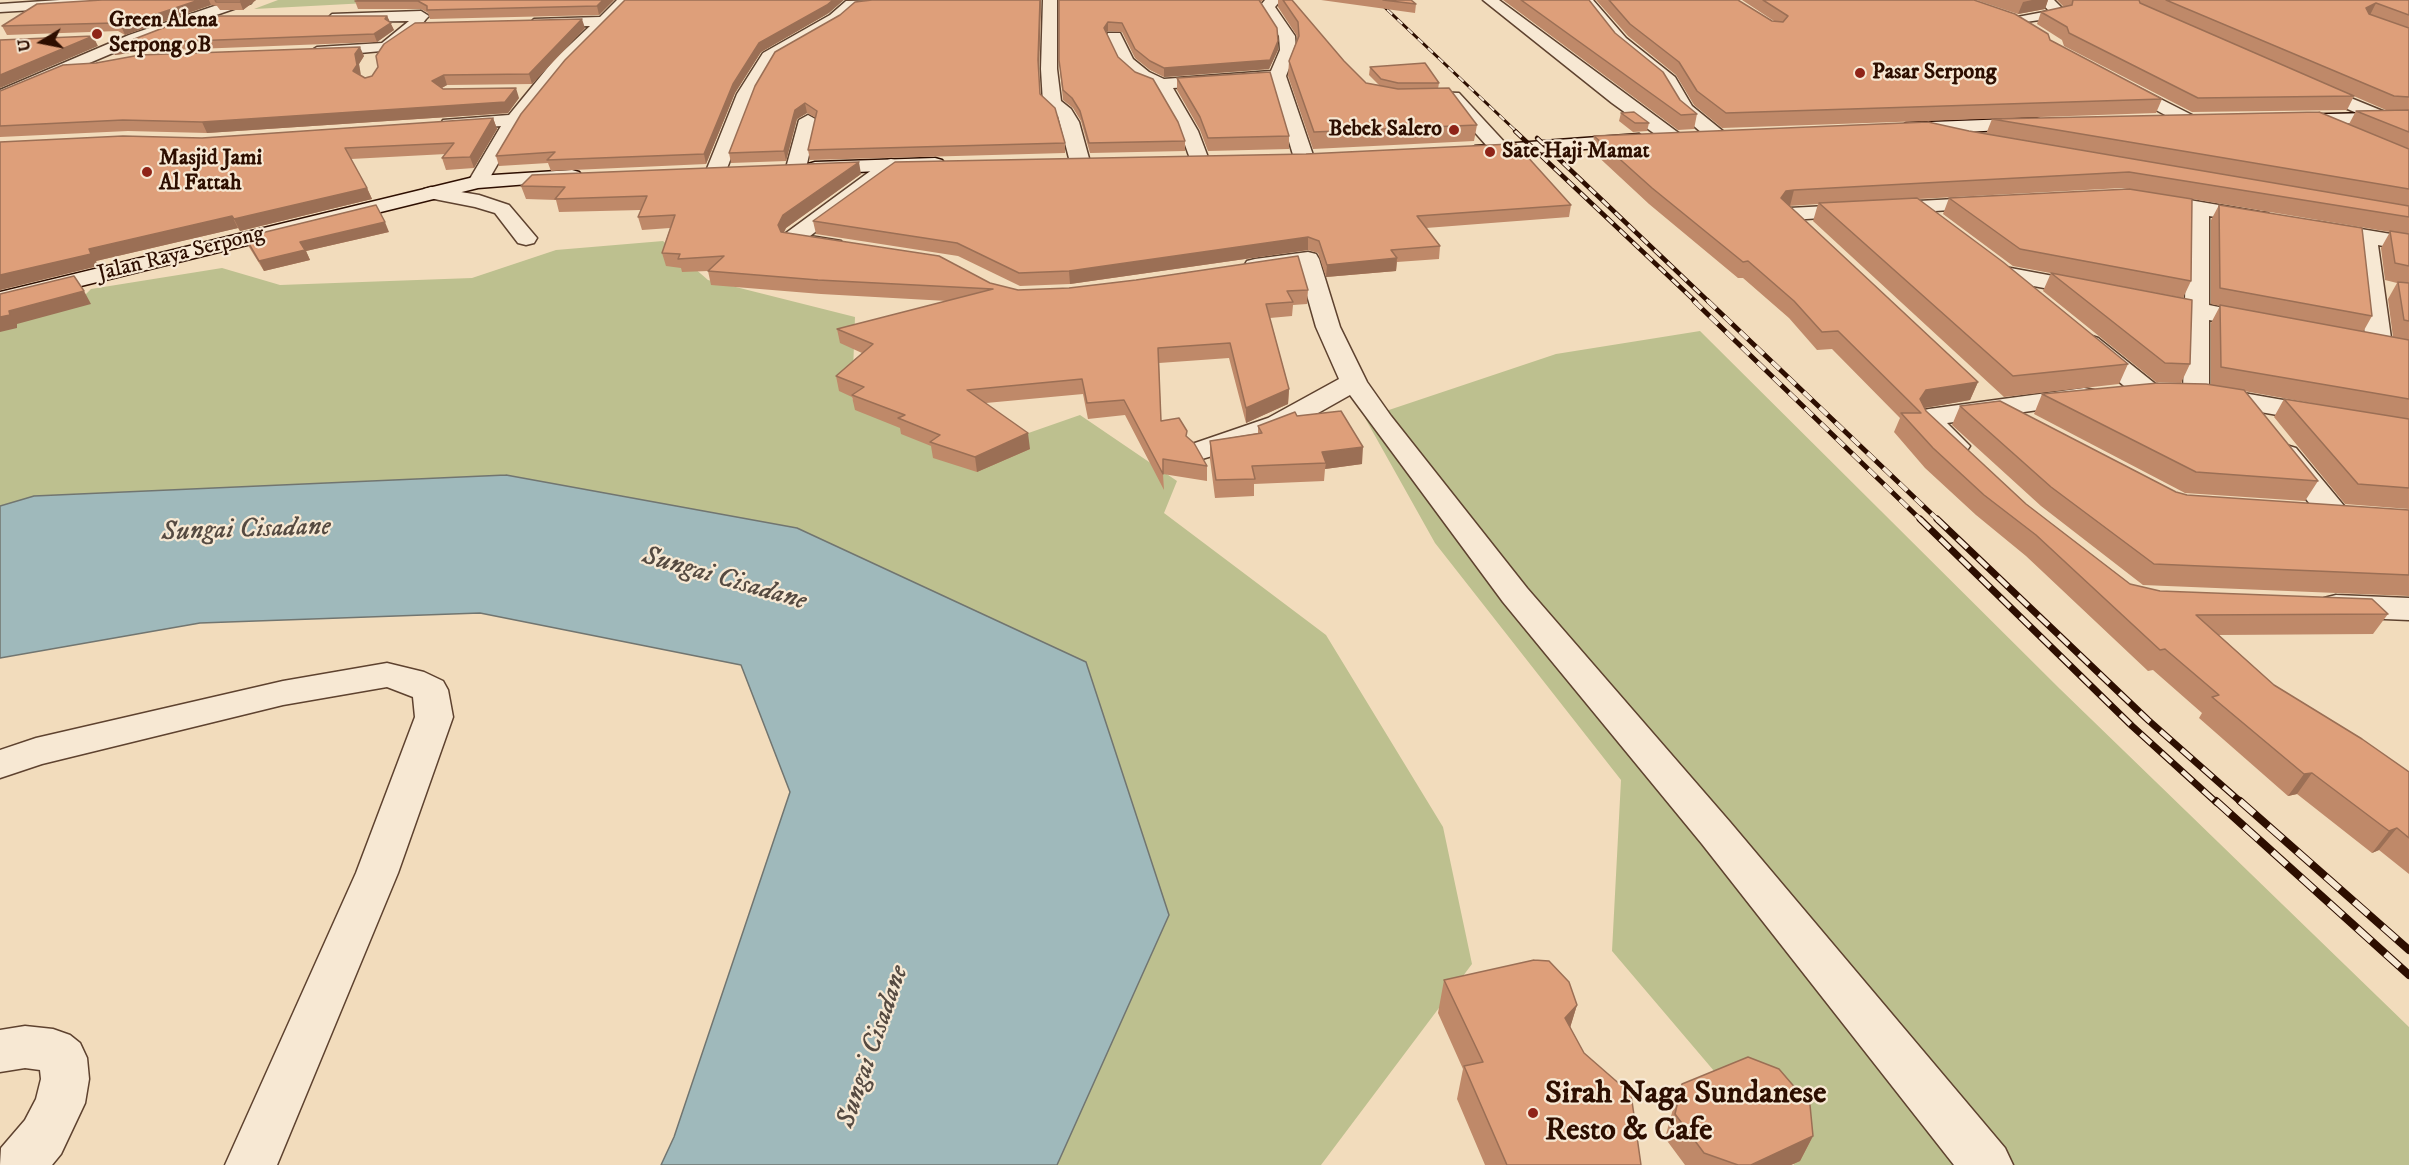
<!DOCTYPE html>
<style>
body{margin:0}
#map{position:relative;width:2409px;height:1165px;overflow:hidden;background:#f2dcbc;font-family:"IM FELL DW Pica",serif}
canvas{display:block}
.north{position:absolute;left:12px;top:12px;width:60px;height:60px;-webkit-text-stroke:4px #f7e8d3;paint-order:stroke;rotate:260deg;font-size:16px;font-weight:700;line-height:24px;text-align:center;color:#2d0e00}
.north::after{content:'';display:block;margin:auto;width:21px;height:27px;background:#2d0e00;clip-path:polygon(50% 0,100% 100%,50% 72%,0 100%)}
</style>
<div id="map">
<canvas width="2409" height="1165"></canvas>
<div class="north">U</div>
</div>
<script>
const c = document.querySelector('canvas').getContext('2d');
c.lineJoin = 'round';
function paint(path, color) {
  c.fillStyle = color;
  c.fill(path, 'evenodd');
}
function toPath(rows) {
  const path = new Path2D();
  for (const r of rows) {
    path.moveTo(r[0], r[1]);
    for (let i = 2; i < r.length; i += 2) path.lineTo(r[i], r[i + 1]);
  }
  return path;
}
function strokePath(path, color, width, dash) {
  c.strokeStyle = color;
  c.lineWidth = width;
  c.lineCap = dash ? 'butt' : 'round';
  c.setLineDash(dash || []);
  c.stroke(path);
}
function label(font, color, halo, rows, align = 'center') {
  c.font = font + ' "IM FELL DW Pica",serif';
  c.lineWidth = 4.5;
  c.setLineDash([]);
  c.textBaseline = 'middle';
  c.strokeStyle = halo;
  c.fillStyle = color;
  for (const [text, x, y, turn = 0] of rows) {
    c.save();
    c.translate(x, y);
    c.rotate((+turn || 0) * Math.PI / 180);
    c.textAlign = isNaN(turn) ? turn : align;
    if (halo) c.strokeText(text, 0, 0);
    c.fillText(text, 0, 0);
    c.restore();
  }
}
const green = toPath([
 [278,0,424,0,254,9],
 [663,241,708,280,855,317,852,399,954,459,1080,415,1177,481,1164,513,1326,635,1443,827,1472,964,1321,1165,1057,1165,1169,915,797,528,506,475,35,496,0,506,0,324,76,304,91,289,222,268,280,285,472,278,556,250],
 [1700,331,2060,689,2409,1027,2409,1165,1794,1165,1612,951,1621,780,1435,543,1365,418,1556,354]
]);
const water = toPath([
 [506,475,797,528,1086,662,1169,915,1057,1165,661,1165,674,1137,790,792,741,665,480,613,200,623,0,658,0,506,34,496,506,475]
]);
const minor = toPath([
 [60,0,140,0,133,4,0,12,0,4,60,0],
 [232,0,253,0,251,3,141,41,0,101,0,90,129,35,232,0],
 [617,0,632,0,566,68,522,122,485,186,471,186,468,182,501,126,450,130,443,128,441,124,443,120,509,115,554,60,590,26,539,27,531,22,534,19,600,17,617,0],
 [897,0,890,4,855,8,840,21,775,59,755,94,726,171,723,175,716,177,709,175,706,171,737,94,763,53,830,15,846,1,897,0],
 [1043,0,1057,0,1057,69,1061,101,1071,109,1079,122,1090,162,1080,168,1070,162,1058,116,1043,103,1041,69,1043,0],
 [1265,0,1281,0,1275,7,1295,36,1296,50,1286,76,1314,158,1304,164,1294,158,1271,82,1173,88,1198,131,1209,160,1206,164,1192,164,1180,131,1155,87,1137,80,1120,65,1106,36,1108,33,1120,33,1133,59,1149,72,1164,79,1271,71,1280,50,1279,36,1260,6,1265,0],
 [1483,0,1499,0,1680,134,1682,138,1680,142,1666,142,1612,103,1483,0],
 [1578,0,1593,0,1626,38,1675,77,1692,106,1724,132,1726,136,1724,140,1710,140,1679,113,1662,84,1614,44,1578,0],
 [2039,0,2054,0,2067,13,2060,17,2012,24,2009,21,2012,18,2049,11,2039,0],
 [421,11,429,16,426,19,419,28,392,50,317,57,309,52,317,47,382,43,409,21,337,22,332,20,329,17,332,14,421,11],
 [2119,78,2194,116,2197,120,2188,125,2182,124,2113,87,2110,83,2119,78],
 [2309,81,2390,114,2393,118,2384,123,2378,122,2303,90,2300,86,2303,82,2309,81],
 [1432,92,1459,93,1508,146,1511,150,1508,154,1494,154,1448,102,1426,101,1423,97,1426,93,1432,92],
 [808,115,817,120,806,168,803,172,796,174,789,172,786,168,799,120,808,115],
 [891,159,898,161,901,165,898,169,810,236,841,241,844,246,841,251,833,253,798,248,786,243,783,238,786,233,884,161,891,159],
 [431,187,479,195,509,205,537,238,534,243,526,245,518,243,495,213,475,207,424,197,421,193,424,189,431,187],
 [2148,193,2260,212,2268,213,2271,218,2268,223,2260,224,2209,216,2209,305,2268,317,2271,322,2268,327,2259,329,2209,320,2209,387,2409,422,2409,438,2186,399,2183,393,2185,315,2139,306,2136,301,2139,296,2148,294,2185,301,2187,212,2141,203,2138,199,2141,195,2148,193],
 [1992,197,1999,199,2002,203,1999,207,1790,220,1782,219,1779,214,1782,209,1790,208,1992,197],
 [2319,222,2409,237,2409,251,2378,245,2392,345,2388,350,2379,353,2370,350,2366,345,2355,242,2311,234,2308,229,2311,224,2319,222],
 [1308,252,1316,254,1319,259,1340,327,1367,382,1391,416,1527,588,1730,822,2005,1148,2013,1165,1954,1165,1702,844,1503,602,1350,395,1288,430,1212,456,1202,459,1192,456,1188,450,1192,444,1268,418,1339,379,1316,327,1299,267,1255,273,1247,271,1244,266,1247,261,1255,259,1308,252],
 [2005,267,2091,283,2099,285,2103,290,2099,295,2091,297,1997,279,1993,274,1997,269,2005,267],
 [2089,335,2098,338,2158,386,2161,392,2158,398,2148,400,2138,398,2080,348,2076,343,2080,338,2089,335],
 [2084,388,2094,390,2098,396,2094,402,1947,423,1970,446,1966,452,1956,455,1946,452,1916,422,1915,417,1919,411,1929,409,2084,388],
 [2286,445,2296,448,2345,507,2349,514,2345,521,2334,523,2323,521,2276,460,2272,454,2276,448,2286,445],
 [2336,595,2409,598,2409,620,2336,617,2324,614,2319,606,2324,598,2336,595],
 [387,663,424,672,443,681,448,690,453,717,398,873,277,1165,225,1165,356,873,415,717,413,697,387,687,283,705,42,764,0,778,0,750,36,738,283,681,387,663],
 [25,1026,53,1029,70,1035,80,1043,87,1058,89,1079,85,1103,61,1154,52,1165,0,1165,1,1148,25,1120,36,1099,41,1079,40,1070,25,1068,0,1072,0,1030,25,1026]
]);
const secondary = toPath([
 [2409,112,2409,122,2290,125,2281,120,2290,115,2409,112],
 [2035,118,2042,120,2044,124,2042,128,1906,135,1897,129,1906,123,2035,118],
 [1639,134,1648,140,1646,144,1475,158,1465,152,1475,146,1639,134],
 [935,158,942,160,945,164,942,168,815,174,808,172,805,168,808,164,815,162,935,158],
 [572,170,579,172,582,176,579,180,478,188,0,306,0,292,478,176,572,170]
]);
const railFar4 = toPath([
 [1377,0,1517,132]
]);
const railFar3 = toPath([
 [1515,131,1696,302],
 [1537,138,1709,302]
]);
const railFar2 = toPath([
 [1694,301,1922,521],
 [1708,301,1939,521]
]);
const railFar1 = toPath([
 [1920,519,2132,726,2217,803],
 [1937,519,2148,720,2242,803]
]);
const rail = toPath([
 [2216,801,2409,975],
 [2240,801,2409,950]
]);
const wall = toPath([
 [102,0,256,0,243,10,220,10,217,6,211,5,125,35,118,31,7,35,2,26],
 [614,0,599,15,430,19,428,13,421,9,358,9,355,1],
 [872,0,1041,0,1039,69,1040,94,1065,143,1065,153,810,160,808,150,816,118,807,113,797,119,786,161,731,163,729,153],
 [1059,0,1263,0,1261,2,1278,50,1269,69,1164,77,1150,70,1135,58,1122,32,1108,31,1106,34,1118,57,1185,141,1185,151,1090,153,1081,121,1073,108,1063,100,1059,60],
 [1278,0,1292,0,1344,61,1366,83,1379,85,1369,75,1370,67,1439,83,1438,89,1477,125,1474,141,1313,149,1288,76,1289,61,1297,39,1297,36,1278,7],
 [1321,0,1411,0,1416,4,1415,13],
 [1503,0,1589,0,1615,33,1680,100,1697,114,1694,129,1678,130],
 [1596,0,1738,0,1772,21,1774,21,1742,0,1974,0,2162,99,2156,113,1722,128,1694,105,1676,75,1628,36],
 [1976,0,2048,0,2045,9,2018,14],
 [2057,0,2409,0,2409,509,2345,504,2274,417,2284,399,2322,405,2244,391,2318,481,2305,501,2185,493,2034,414,2042,394,2211,385,2211,323,2220,306,2211,304,2211,220,2219,205,2372,316,2363,332,2393,337,2388,299,2397,283,2385,280,2381,248,2390,232,2192,199,2191,281,2183,298,2013,266,1943,214,1949,198,2127,189,2122,188,1918,199,2128,364,2119,384,2004,397,1813,221,1818,204,1789,206,1978,382,1970,400,1924,408,1926,411,2026,504,2130,584,2160,591,2388,614,2373,634,2219,635,2274,685,2409,772,2409,874,2379,850,2372,853,2297,794,2288,796,2199,718,2202,713,2153,670,2148,671,2026,556,1976,515,1925,468,1894,432,1900,418,1832,349,1817,350,1789,318,1743,278,1738,278,1649,204,1592,151,1594,136,1969,131,2176,166,1986,134,1992,119,2349,124,2356,111,2386,110,2247,50,2354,96,2347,110,2192,112,2064,46,2062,40,2037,24,2041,12,2064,7],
 [829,13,761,52,735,93,706,164,551,171,548,163,499,166,496,156],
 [194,16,387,16,394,30,377,42,144,51,115,55,111,48],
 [585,28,532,84,447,85,442,88,443,89,519,98,508,113,207,133,128,131,0,137,0,91,364,56,359,64,360,76,365,78],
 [1177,78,1289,136,1289,149,1208,151,1200,130,1177,90],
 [1621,113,1649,123,1647,131,1633,132,1619,121],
 [493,118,497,129,474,168,446,170,442,158,446,154,351,159,367,188,372,199,240,231,238,228,96,261,98,266,0,290,0,142,202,138],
 [861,174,786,228,784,232,1018,290,1308,290,1307,304,1293,305,1292,316,1270,318,1289,389,1288,404,1246,423,1229,358,1159,363,1161,421,1187,437,1207,466,1207,481,1163,474,1164,490,1125,415,1088,419,1083,394,986,403,1030,449,977,472,933,458,931,446,901,434,900,428,855,410,852,397,839,391,836,376,862,353,840,343,837,329,947,301,821,294,711,285,708,271,682,272,681,268,666,266,662,253,670,228,642,230,638,217,641,210,559,212,556,200,526,199,521,186],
 [1571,205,1569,217,1426,228,1440,246,1439,259,1397,262,1396,271,1326,277,1318,253,1308,250,1070,284,1020,286,958,256,816,234,813,221],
 [389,232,306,251,310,260,264,271,249,247,245,237],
 [2051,273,2190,364,2181,383,2156,382,2043,291],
 [1960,406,2176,492,2187,495,2409,510,2409,596,2143,585,2041,506,1952,425],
 [1297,416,1362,464,1325,469,1324,481,1254,484,1254,496,1215,498,1210,459,1210,441,1258,433,1258,426],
 [1444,980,1577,1005,1570,1027,1641,1165,1485,1165,1457,1099,1463,1069,1438,1013],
 [1682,1084,1813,1136,1800,1161,1791,1165,1685,1165,1665,1138,1673,1109]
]);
const shadedWall = toPath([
 [199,0,209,0,211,5,125,35,121,26],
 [242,0,256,0,243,10,240,2],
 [603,0,614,0,599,15,597,6],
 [833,0,844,0,829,13,761,52,735,93,706,164,704,154,733,84,759,43],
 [1040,0,1041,0,1039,69,1038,60],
 [2032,0,2048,0,2045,9,2018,14,2023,2],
 [2376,3,2370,15,2359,20,2366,8],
 [387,16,394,30,377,42,374,34],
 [582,19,585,28,532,84,529,74],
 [1108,22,1108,31,1104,37,1104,28],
 [93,36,98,46,0,88,0,75],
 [1278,41,1278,50,1269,69,1164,77,1164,68],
 [140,43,144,51,115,55,111,48],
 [360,47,364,56,359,64,361,75,353,71,355,54],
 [444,75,447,85,436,91,432,81],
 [516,88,519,98,508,113,207,133,202,122],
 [805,103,807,113,797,119,786,161,784,151,795,110],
 [493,118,497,129,474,168,470,157],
 [859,162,861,174,786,228,781,238,778,225,783,215],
 [367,188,372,199,240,231,234,219],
 [1794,190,1790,206,1782,207,1781,198,1786,191],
 [232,216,238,228,96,261,98,266,0,290,0,275,89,249],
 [385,222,389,232,306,251,310,260,264,271,259,261,300,242],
 [1308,237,1308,250,1070,284,1069,271],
 [1397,258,1396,271,1326,277,1327,265],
 [84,291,91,304,17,324,17,328,0,332,0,317,9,311],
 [1978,382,1970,400,1919,409,1920,399,1926,390],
 [1289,389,1288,404,1246,423,1246,408],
 [1028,433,1030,449,977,472,975,457],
 [1363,447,1362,464,1325,469,1326,463,1322,452],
 [2312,773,2297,794,2288,796,2304,774],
 [2397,828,2379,850,2372,853,2389,831],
 [1577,1005,1567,1038,1565,1018],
 [1813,1136,1800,1161,1791,1165,1751,1165]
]);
const building = toPath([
 [102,0,199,0,121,26,114,23,2,26,37,4,102,0],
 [215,0,242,0,240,2,216,2,215,0],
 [366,0,603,0,597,6,427,10,427,6,418,1,355,1,366,0],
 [625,0,833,0,827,5,759,43,733,84,704,154,547,160,555,152,496,156,521,114,565,60,625,0],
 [872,0,1040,0,1038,60,1040,94,1055,108,1065,143,808,150,817,111,805,103,795,110,784,151,729,153,755,86,775,52,840,15,855,2,872,0],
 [1059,0,1259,0,1277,28,1278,41,1270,60,1164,68,1150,61,1135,49,1122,23,1108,22,1104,28,1118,57,1135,72,1153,79,1178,122,1185,141,1089,143,1080,111,1072,98,1063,90,1059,60,1059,0],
 [1283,0,1292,0,1344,61,1366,83,1398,89,1449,88,1477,125,1314,132,1289,61,1299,36,1298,22,1283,0],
 [1383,0,1411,0,1416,4,1383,0],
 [1521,0,1589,0,1615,33,1663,72,1680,100,1697,114,1681,115,1521,0],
 [1609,0,1738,0,1772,21,1783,22,1788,16,1763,0,1974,0,2015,14,2048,34,2050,40,2162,99,1726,113,1697,91,1679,62,1630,24,1609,0],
 [2073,0,2139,0,2140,3,2354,96,2198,98,2069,33,2067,27,2041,12,2072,5,2073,0],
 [2166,0,2409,0,2409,15,2376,3,2366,8,2369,14,2409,28,2409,97,2394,96,2166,0],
 [194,16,387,16,385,19,391,23,374,34,140,43,111,48,194,16],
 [582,19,529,74,444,75,432,81,443,89,516,88,505,102,202,122,123,120,0,126,0,91,63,65,96,63,140,55,360,47,355,54,357,65,353,71,365,78,372,76,378,67,376,56,384,44,415,23,582,19],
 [93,36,0,75,0,40,93,36],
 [1425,63,1439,83,1398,83,1381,79,1370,67,1425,63],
 [1270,72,1289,136,1208,138,1200,117,1177,78,1270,72],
 [2409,110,2409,132,2356,111,2409,110],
 [1634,112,1649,123,1635,123,1621,113,1634,112],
 [2319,112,2409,149,2409,189,1992,119,2319,112],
 [493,118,470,157,442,158,454,143,345,148,367,188,234,219,232,216,89,249,91,254,0,275,0,142,123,136,202,138,493,118],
 [1928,122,1969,131,2409,206,2409,217,2129,172,1794,190,1786,191,1781,198,1978,382,1926,390,1920,399,1926,411,2026,504,2130,584,2160,591,2372,599,2388,614,2196,615,2274,685,2362,739,2409,772,2409,838,2397,828,2389,831,2312,773,2304,774,2212,697,2219,695,2165,649,2160,650,2036,535,1984,495,1933,448,1901,413,1921,413,1838,331,1822,332,1794,301,1748,261,1743,262,1652,188,1594,136,1928,122],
 [1511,144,1516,144,1571,205,1417,216,1440,246,1391,250,1397,258,1327,265,1319,241,1308,237,1069,271,1019,273,957,243,813,221,895,162,1306,154,1511,144],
 [859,162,783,215,778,225,781,232,939,256,990,283,1018,290,1069,288,1136,280,1298,256,1308,290,1287,291,1293,302,1266,304,1289,389,1246,408,1230,343,1158,348,1161,421,1179,418,1187,431,1186,436,1194,443,1207,466,1163,459,1163,474,1124,400,1087,403,1082,379,967,390,1028,433,975,457,930,442,940,435,898,418,905,415,852,395,864,387,836,376,873,344,837,329,993,289,818,280,708,271,724,256,678,259,680,254,662,253,675,215,638,217,647,196,555,199,565,187,521,186,532,175,859,162],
 [2129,189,2192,199,2191,281,2020,249,1949,198,2129,189],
 [1917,198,2003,262,2128,364,2013,376,1819,203,1917,198],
 [376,205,385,222,300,242,305,250,259,261,245,237,376,205],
 [2219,205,2362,228,2372,316,2220,288,2219,205],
 [2390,231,2409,234,2409,266,2395,263,2390,231],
 [2051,273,2192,300,2190,364,2165,363,2051,273],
 [74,276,84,291,9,311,10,315,0,317,0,294,74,276],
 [2398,282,2409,283,2409,321,2404,320,2398,282],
 [2220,305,2409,340,2409,399,2221,367,2220,305],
 [2158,383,2206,384,2244,390,2318,481,2196,472,2042,394,2158,383],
 [2284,399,2409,419,2409,488,2358,484,2284,399],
 [2000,401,2176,492,2187,495,2409,510,2409,575,2154,564,2051,487,1960,406,2000,401],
 [1341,411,1363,447,1322,452,1326,463,1252,466,1255,479,1216,480,1210,441,1262,433,1258,426,1295,412,1297,416,1341,411],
 [1534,960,1549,961,1569,982,1577,1005,1565,1018,1584,1053,1631,1094,1641,1165,1507,1165,1464,1066,1483,1062,1444,980,1534,960],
 [1748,1057,1779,1069,1810,1105,1813,1136,1751,1165,1738,1165,1704,1153,1675,1114,1682,1084,1748,1057]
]);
const markers = [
 [97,34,6,"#8f2418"],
 [1860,73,6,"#8f2418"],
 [1454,130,6,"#8f2418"],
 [1490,152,6,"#8f2418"],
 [147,172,6,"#8f2418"],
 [1533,1113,6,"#8f2418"]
];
const farPoinames = [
 ["Green Alena",109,21],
 ["Serpong 9B",109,46],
 ["Pasar Serpong",1872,73],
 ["Bebek Salero",1442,130,"right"],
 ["Sate Haji Mamat",1502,152],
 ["Masjid Jami",159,159],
 ["Al Fattah",159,184]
];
const farStreetnames = [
 ["Jalan Raya Serpong",181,255,-14]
];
const waterNames = [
 ["Sungai Cisadane",246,531,-2],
 ["Sungai Cisadane",724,580,16],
 ["Sungai Cisadane",874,1047,-71]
];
const nearPoinames = [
 ["Sirah Naga Sundanese",1545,1095],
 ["Resto & Cafe",1545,1132]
];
paint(green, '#bdc08f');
paint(water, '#9fb9bb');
strokePath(water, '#717570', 1.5);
strokePath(minor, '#5e422f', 3);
strokePath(secondary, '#2d0e00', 3);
paint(minor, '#f7e8d3');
paint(secondary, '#f7e8d3');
strokePath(railFar4, '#2d0e00', 3);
strokePath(railFar3, '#2d0e00', 4.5);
strokePath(railFar2, '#2d0e00', 5);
strokePath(railFar1, '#2d0e00', 7);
strokePath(rail, '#2d0e00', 8);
strokePath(railFar4, '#f7e8d3', 2, [7]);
strokePath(railFar3, '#f7e8d3', 3, [9]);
strokePath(railFar2, '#f7e8d3', 4, [11]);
strokePath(railFar1, '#f7e8d3', 4.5, [14]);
strokePath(rail, '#f7e8d3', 6, [19]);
paint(wall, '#bf8969');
paint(shadedWall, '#9b6f55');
paint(building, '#de9f7a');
strokePath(building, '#9b6f55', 1.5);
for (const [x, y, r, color] of markers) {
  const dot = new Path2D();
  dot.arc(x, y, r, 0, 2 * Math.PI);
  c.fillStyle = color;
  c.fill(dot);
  strokePath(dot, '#f7e8d3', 2);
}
label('bold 22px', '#2d0e00', '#f7e8d3', farPoinames, 'left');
label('22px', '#2d0e00', '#f7e8d3', farStreetnames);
label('italic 27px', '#554a41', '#f7e8d3', waterNames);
label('bold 32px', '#2d0e00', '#f7e8d3', nearPoinames, 'left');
</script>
